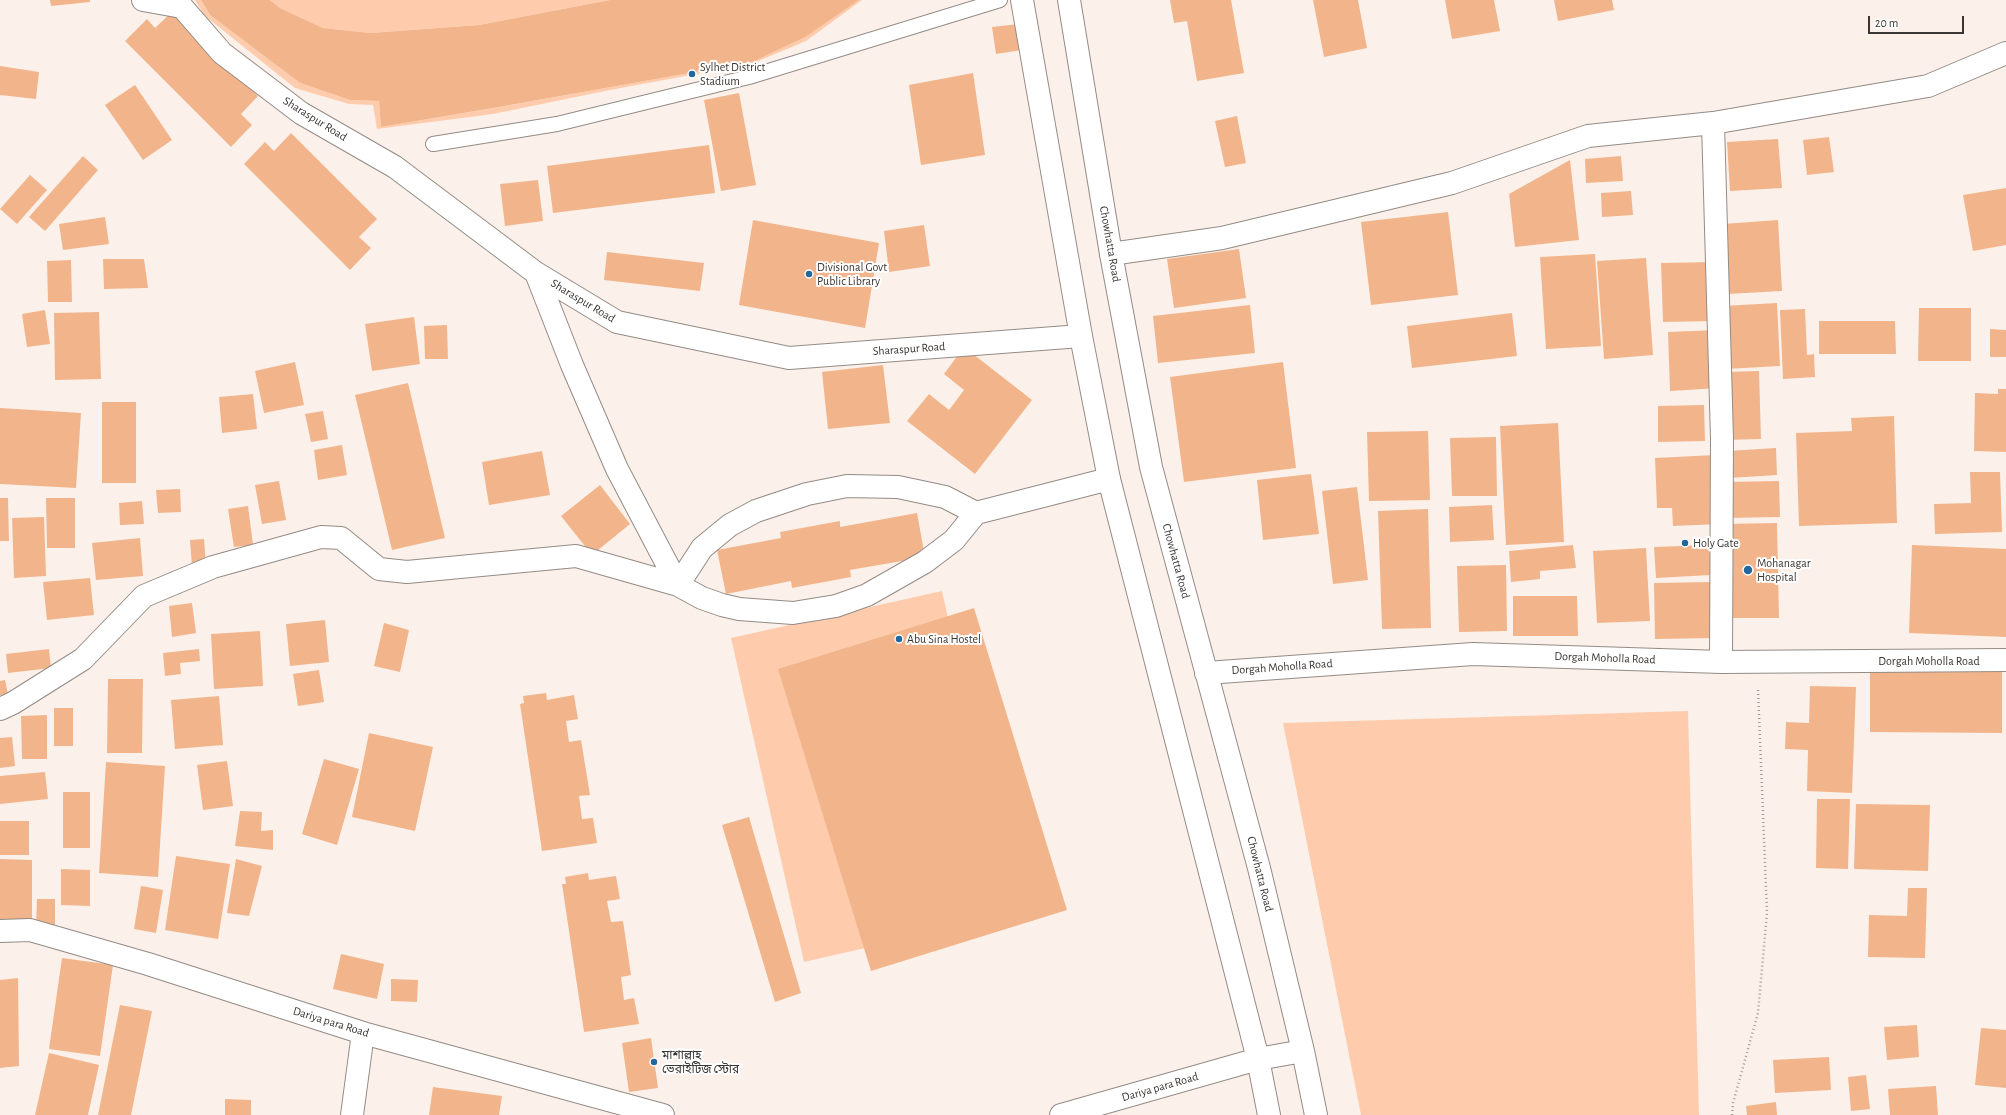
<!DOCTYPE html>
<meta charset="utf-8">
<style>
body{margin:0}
#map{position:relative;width:2006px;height:1115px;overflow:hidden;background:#fbf1ea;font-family:"Alegreya Sans",sans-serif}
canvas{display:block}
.scale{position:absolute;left:1868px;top:16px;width:96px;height:18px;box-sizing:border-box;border:2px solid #3a3634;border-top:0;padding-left:5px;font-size:12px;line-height:14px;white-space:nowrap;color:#3a3634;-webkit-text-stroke:3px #fff;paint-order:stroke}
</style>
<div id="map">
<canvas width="2006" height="1115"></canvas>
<div class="scale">20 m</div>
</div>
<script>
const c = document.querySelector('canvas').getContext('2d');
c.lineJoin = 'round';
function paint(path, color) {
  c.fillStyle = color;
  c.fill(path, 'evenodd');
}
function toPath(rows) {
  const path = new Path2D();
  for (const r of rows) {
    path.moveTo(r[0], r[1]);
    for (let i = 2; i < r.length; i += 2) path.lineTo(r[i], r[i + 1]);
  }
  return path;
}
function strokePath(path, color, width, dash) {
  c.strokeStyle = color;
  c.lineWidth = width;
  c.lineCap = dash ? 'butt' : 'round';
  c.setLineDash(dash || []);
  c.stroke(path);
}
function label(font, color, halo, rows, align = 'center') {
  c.font = font + ' "Alegreya Sans","Noto Sans Bengali",sans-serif';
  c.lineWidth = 4;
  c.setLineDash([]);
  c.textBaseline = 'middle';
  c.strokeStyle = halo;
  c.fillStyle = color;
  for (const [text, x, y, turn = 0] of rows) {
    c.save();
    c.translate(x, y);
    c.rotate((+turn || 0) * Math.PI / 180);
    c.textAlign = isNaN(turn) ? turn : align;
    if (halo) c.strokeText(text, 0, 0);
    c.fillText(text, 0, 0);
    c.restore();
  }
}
const green = toPath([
 [195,0,201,0,210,15,300,83,350,100,379,101,381,127,493,108,752,62,859,0,862,0,806,41,751,64,615,89,493,114,377,129,373,105,349,104,295,88,205,16],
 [270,0,610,0,479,25,370,33,323,28,280,8],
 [942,591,1014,914,804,962,731,638],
 [1688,711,1699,1115,1361,1115,1283,723]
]);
const building = toPath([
 [50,0,90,0,90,2,51,6],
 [201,0,270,0,280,8,323,28,370,33,479,25,610,0,859,0,805,37,752,62,493,108,381,127,379,101,350,100,300,83,210,15],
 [1170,0,1231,0,1244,73,1197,81,1187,21,1174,23],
 [1313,0,1358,0,1367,48,1324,57],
 [1445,0,1494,0,1500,31,1452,39],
 [1554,0,1612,0,1614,10,1558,21],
 [173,11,258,96,241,114,252,125,231,147,125,41,147,19,155,28],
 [1019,24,1022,50,996,54,992,27],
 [0,66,39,72,36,99,0,95],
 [973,73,985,155,921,165,909,85],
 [135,85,172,140,143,160,105,105],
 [739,93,756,185,721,191,704,100],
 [1237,116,1246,163,1225,167,1215,121],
 [291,133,377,219,359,237,371,248,350,270,244,164,265,142,274,151],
 [1829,137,1834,172,1807,175,1803,140],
 [1778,139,1782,188,1730,191,1727,142],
 [709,145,715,193,553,213,547,166],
 [83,156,98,170,45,231,29,217],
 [1621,156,1623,181,1586,183,1585,159],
 [1570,160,1579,240,1515,247,1509,194],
 [30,175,47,190,17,224,0,209],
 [538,180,543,221,505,226,500,184],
 [2006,188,2006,245,1973,251,1963,195],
 [1631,191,1633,215,1602,217,1601,193],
 [1448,212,1458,295,1371,305,1361,222],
 [105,217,109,244,63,250,59,224],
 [753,220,879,243,865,328,739,305],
 [1778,220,1782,291,1727,294,1723,224],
 [924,225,930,266,889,272,884,231],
 [1239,249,1246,298,1174,308,1167,259],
 [607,252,704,263,700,291,604,280],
 [1595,254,1601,346,1546,349,1540,257],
 [1646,258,1653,355,1604,359,1597,261],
 [103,259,144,259,148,288,104,289],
 [71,260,72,302,48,302,47,261],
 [1715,262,1716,321,1663,322,1661,263],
 [1777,303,1780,366,1726,369,1722,306],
 [1250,305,1255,353,1158,363,1153,316],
 [1919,308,1971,308,1971,361,1918,361],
 [1805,309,1807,355,1814,354,1815,377,1783,379,1780,310],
 [45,310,50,344,27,347,22,314],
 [99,312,101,379,55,380,54,313],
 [1512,313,1517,356,1412,368,1407,326],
 [414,317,420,364,372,371,365,324],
 [1819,321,1895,321,1896,354,1819,354],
 [447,325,448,359,425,359,424,326],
 [1990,329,2006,330,2006,357,1990,357],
 [1717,330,1719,388,1670,391,1668,332],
 [964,347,1032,400,975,474,907,421,929,394,949,410,964,390,944,374],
 [295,362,304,405,264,413,255,371],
 [1283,362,1296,468,1184,482,1170,377],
 [883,365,890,423,828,429,822,372],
 [1759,371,1761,439,1725,440,1722,372],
 [408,383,445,538,392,550,355,395],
 [1998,389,2006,389,2006,452,1974,451,1975,393,1998,394],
 [253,394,257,429,222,433,219,397],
 [102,402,136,402,136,483,102,483],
 [1704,405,1705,441,1658,442,1658,406],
 [0,408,81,413,76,488,0,484],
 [323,411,328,439,311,442,305,414],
 [1894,416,1897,523,1799,526,1796,433,1852,431,1851,418],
 [1558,423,1564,542,1506,545,1500,426],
 [1428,431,1430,500,1369,501,1367,432],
 [1496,437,1497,496,1452,496,1450,438],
 [342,445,347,475,318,480,314,450],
 [1776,448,1777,475,1729,478,1728,451],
 [542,451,550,495,489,505,482,462],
 [1715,455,1719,524,1673,526,1672,508,1657,508,1655,458],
 [1970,472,2000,472,2002,532,1935,534,1934,504,1971,503],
 [1311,474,1319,534,1263,540,1257,480],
 [279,481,286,520,262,524,255,485],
 [1779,481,1780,517,1726,518,1724,482],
 [600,485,630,524,592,555,561,516],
 [1357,487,1368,580,1333,584,1322,491],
 [180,489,181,512,158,513,156,490],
 [0,498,8,498,9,541,0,541],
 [46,498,75,498,75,548,47,548],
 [142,501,144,524,120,525,119,503],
 [1492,505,1494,540,1450,542,1449,507],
 [248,506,253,545,234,547,228,509],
 [1428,509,1431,628,1382,629,1378,511],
 [917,513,925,557,850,570,851,577,792,588,791,581,726,594,717,550,781,538,780,532,840,521,840,527],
 [44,517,46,576,14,578,12,518],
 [1777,523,1779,618,1726,618,1724,524],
 [140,538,143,576,96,580,92,543],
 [204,539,206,565,192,567,190,540],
 [1573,545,1576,568,1540,571,1540,579,1511,582,1509,551],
 [1709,545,1711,575,1656,578,1654,547],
 [1912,545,2006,549,2006,637,1909,633],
 [1646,548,1650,621,1597,623,1593,551],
 [1506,565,1507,631,1459,632,1457,566],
 [90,578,94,615,47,620,43,582],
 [1713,582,1714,638,1655,639,1654,583],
 [1513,596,1577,596,1578,636,1513,636],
 [192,603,196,633,172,637,169,606],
 [974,608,1067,910,871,971,778,669],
 [325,620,329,662,290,666,286,624],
 [384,623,409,630,400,672,374,666],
 [260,631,263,686,214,689,211,634],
 [49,649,51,668,8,673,6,654],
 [199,649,200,661,180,663,181,674,165,676,163,653],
 [319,670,324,702,298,706,293,674],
 [1870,671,2002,672,2002,733,1870,732],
 [108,679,143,679,142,753,107,753],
 [5,680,8,694,0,695,0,681],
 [1810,686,1856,687,1852,793,1807,791,1808,750,1785,749,1786,722,1809,723],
 [546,693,547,700,574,695,578,719,566,721,569,742,581,740,590,795,579,796,582,819,593,818,597,843,542,851,520,704,524,703,523,696],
 [219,696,223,745,175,749,171,700],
 [54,708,73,708,73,746,54,746],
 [47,715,47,759,22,759,21,716],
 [369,733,433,747,415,831,352,817],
 [12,737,15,766,0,768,0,738],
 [324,759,359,769,337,845,302,834],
 [227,761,233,806,203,810,197,765],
 [106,762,165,766,158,877,99,873],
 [45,772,48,799,0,804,0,776],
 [63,792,90,792,90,848,63,848],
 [1817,799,1850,799,1848,869,1816,868],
 [1856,804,1930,805,1928,871,1854,869],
 [240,811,262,812,261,831,273,830,273,850,235,846],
 [749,817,801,993,775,1002,722,825],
 [0,821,29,821,29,855,0,855],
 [176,856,230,864,218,939,165,930],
 [0,859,32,860,32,922,0,922],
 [236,859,262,866,249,916,227,913],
 [61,869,90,870,90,906,61,905],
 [588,873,589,880,616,876,620,899,607,901,611,922,623,921,631,975,621,977,624,1000,634,998,639,1024,584,1032,562,884,566,884,565,877],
 [141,886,163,890,156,933,134,929],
 [1908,888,1927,888,1925,958,1868,957,1869,915,1907,916],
 [37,899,55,899,55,928,36,928],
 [341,954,384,964,377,999,333,989],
 [62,958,113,965,100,1056,49,1049],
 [18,978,19,1066,0,1068,0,980],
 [391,979,418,980,417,1002,391,1001],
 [120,1005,152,1011,131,1115,98,1115],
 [1917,1025,1919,1057,1887,1060,1884,1027],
 [1981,1028,2006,1030,2006,1088,1975,1085],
 [651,1038,658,1088,629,1092,622,1043],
 [49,1053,99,1065,88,1115,35,1115],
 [1829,1057,1831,1090,1775,1093,1773,1060],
 [1866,1075,1870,1109,1851,1111,1848,1077],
 [1936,1086,1938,1115,1890,1115,1888,1089],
 [433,1087,502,1096,499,1115,429,1115],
 [225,1099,251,1100,251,1115,225,1115],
 [1776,1102,1777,1115,1747,1115,1746,1106]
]);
const path = toPath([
 [1732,1115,1733,1103,1758,1013,1767,913,1758,689]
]);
const service = toPath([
 [433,144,557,124,749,77,1000,0]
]);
const minor = toPath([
 [143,0,182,7],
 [176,0,222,53,301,113,395,167,536,273,617,322,789,358,1081,336],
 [1111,254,1222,238,1452,183,1588,136,1713,123],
 [536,273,572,365,617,469,678,585],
 [847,486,898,487,945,497,976,513,954,540,925,562,867,595,836,606,793,613,739,609,722,605,702,598,678,585,702,548,730,525,756,511,807,494,847,486],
 [976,513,1109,479],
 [1721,662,1722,439,1713,123,1928,86,2006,53],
 [1206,673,1473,654,1721,662,2006,660],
 [0,709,13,703,83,659,144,596,213,567,321,537,341,538,379,569,407,572,576,556,678,585],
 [0,931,30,930,148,964,363,1033,663,1115],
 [352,1115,363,1033],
 [1061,1115,1258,1059]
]);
const secondary = toPath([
 [1022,0,1081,336,1109,479,1258,1059,1269,1115],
 [1069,0,1111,254,1151,467,1259,868,1303,1051,1316,1115],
 [1258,1059,1303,1051]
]);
const markers = [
 [692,74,4,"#22689c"],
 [809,274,4,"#22689c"],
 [1685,543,4,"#22689c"],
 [1748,570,5,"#22689c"],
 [899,639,4,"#22689c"],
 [654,1062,4,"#22689c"]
];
const poiNames = [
 ["Sylhet District",700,67],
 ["Stadium",700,81],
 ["Divisional Govt",817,267],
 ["Public Library",817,281],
 ["Holy Gate",1693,543],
 ["Mohanagar",1757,563],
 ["Hospital",1757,577],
 ["Abu Sina Hostel",907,639],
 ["মাশাল্লাহ",662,1055],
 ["ভেরাইটিজ স্টোর",662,1069]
];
const streetNames = [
 ["Sharaspur Road",315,119,32],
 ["Chowhatta Road",1110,244,80],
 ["Sharaspur Road",583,301,31],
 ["Sharaspur Road",909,349,-4],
 ["Chowhatta Road",1176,561,75],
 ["Dorgah Moholla Road",1605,658,2],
 ["Dorgah Moholla Road",1929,661],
 ["Dorgah Moholla Road",1282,667,-4],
 ["Chowhatta Road",1260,874,76],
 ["Dariya para Road",331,1022,17],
 ["Dariya para Road",1160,1087,-16]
];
paint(green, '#feccac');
paint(building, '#f2b58b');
strokePath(service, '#948b85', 16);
strokePath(minor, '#948b85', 24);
strokePath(secondary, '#948b85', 24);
strokePath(path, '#a39b97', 2.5, [1, 3]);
strokePath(service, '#fff', 14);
strokePath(minor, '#fff', 22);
strokePath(secondary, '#fff', 22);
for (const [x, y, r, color] of markers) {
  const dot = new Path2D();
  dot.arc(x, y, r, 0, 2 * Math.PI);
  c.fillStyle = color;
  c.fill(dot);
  strokePath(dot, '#fff', 1.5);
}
label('12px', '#3a3634', '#fff', poiNames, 'left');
label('12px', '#3a3634', '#fff', streetNames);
</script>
